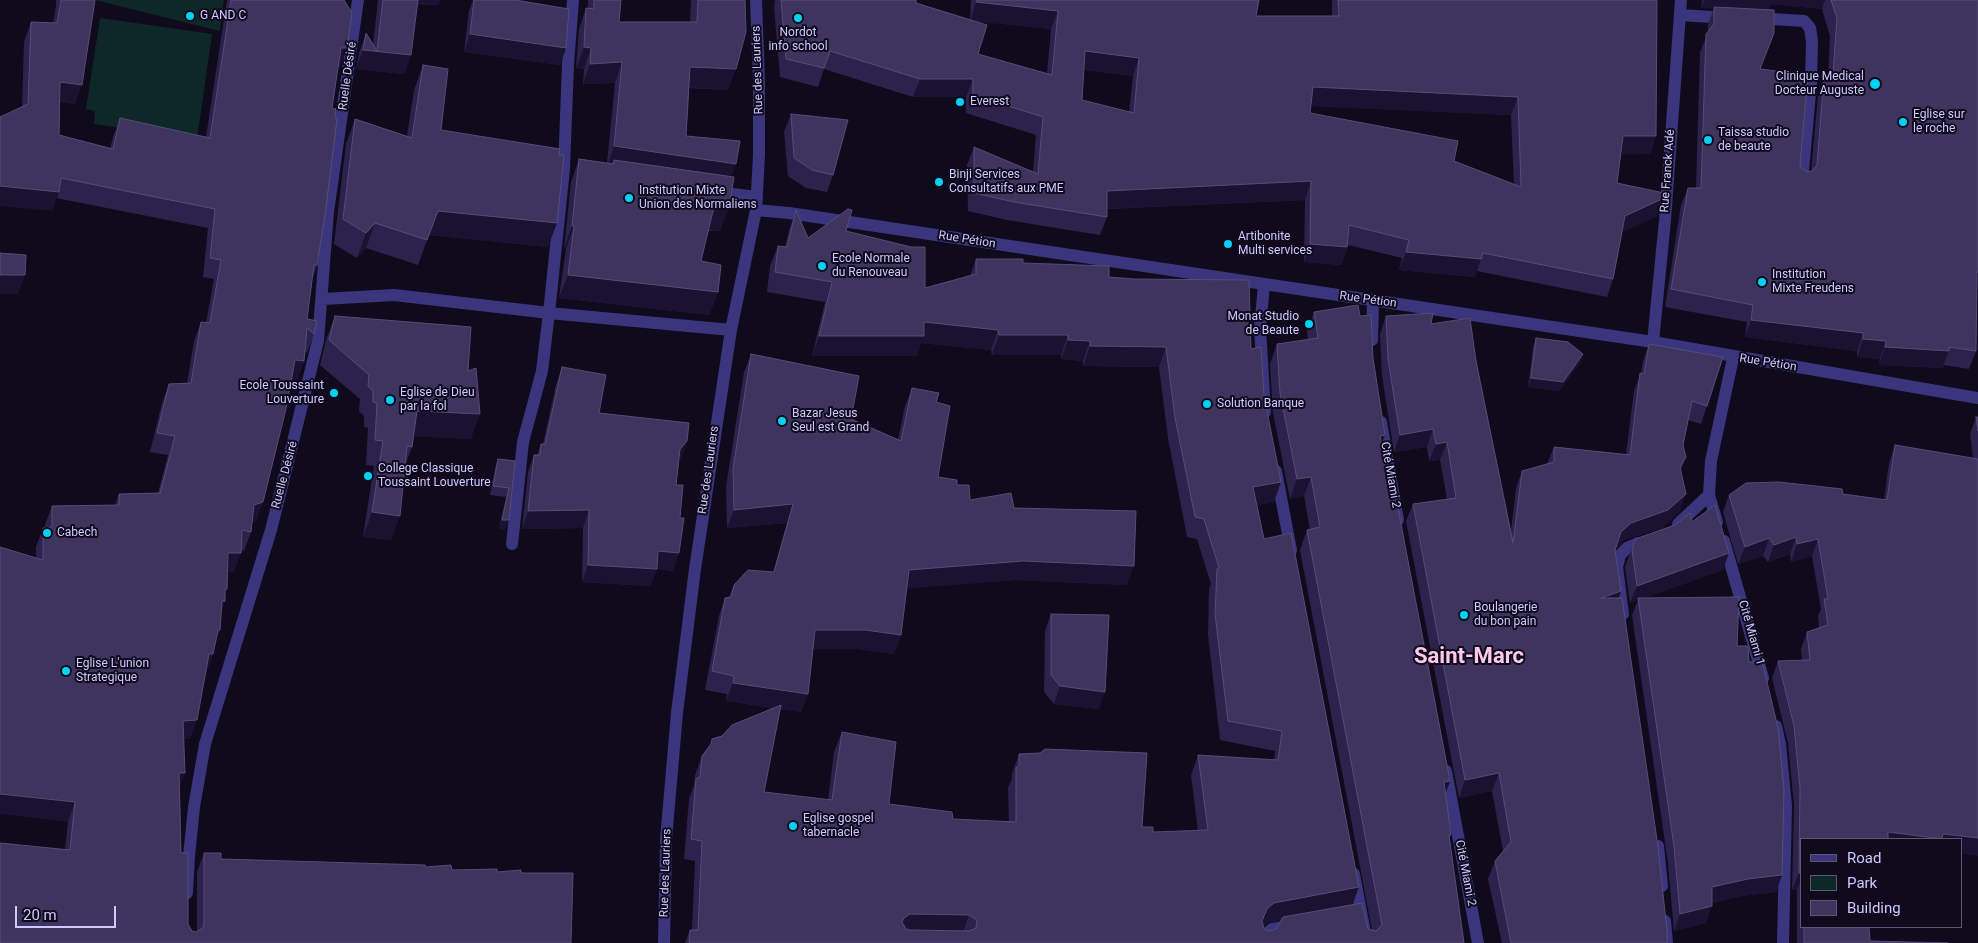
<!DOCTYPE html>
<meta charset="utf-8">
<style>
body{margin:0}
#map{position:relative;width:1978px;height:943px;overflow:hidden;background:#0f0b1d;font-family:Roboto,sans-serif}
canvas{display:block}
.legend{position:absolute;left:1800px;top:838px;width:162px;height:90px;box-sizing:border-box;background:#0f0b1d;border:1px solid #5c5777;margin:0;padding:6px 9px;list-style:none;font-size:15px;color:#d0c8ff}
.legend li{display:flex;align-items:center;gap:10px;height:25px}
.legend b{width:25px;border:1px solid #5c5777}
.scale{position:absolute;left:15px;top:906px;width:101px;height:22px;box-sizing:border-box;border:2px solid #d0c8ff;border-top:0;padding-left:6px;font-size:15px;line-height:18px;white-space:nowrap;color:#d0c8ff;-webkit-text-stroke:4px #0f0b1d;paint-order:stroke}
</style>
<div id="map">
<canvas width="1978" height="943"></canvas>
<ul class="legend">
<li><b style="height:6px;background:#3b357d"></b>Road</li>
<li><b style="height:14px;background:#0e2727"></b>Park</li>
<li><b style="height:14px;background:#3e355f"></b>Building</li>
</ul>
<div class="scale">20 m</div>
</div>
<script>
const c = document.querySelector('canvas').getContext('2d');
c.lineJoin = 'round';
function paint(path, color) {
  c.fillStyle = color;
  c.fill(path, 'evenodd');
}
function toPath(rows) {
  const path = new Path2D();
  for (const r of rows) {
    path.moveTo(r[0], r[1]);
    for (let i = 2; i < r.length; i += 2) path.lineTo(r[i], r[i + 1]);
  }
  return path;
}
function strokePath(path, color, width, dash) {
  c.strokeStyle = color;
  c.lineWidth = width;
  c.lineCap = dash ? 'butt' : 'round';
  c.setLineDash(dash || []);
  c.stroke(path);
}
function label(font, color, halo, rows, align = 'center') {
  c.font = font + ' Roboto,sans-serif';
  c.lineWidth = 4;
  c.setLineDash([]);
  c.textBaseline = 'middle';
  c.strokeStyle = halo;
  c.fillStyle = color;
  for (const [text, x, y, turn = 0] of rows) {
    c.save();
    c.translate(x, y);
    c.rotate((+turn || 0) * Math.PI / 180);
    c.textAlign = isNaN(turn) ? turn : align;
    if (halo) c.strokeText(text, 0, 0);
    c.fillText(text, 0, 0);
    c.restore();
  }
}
const green = toPath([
 [95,0,224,0,220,31],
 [100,18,212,34,197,139,94,124,95,111,86,109]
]);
const minor = toPath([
 [1680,15,1727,18],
 [1757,18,1804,21,1810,28,1812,41,1811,82,1802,182],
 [715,192,757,197],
 [756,210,789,213,1653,342,1978,398],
 [1264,285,1260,328,1265,412],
 [323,299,394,295,549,313,731,330],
 [1372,340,1373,300],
 [1653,342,1665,220,1681,0],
 [1381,422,1398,520],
 [1276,471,1291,550],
 [1717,522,1709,495,1711,461,1733,358],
 [1678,524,1709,495],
 [1724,541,1763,678],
 [512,544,523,442,542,371,549,313,564,169,568,64,573,0],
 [1623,614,1617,567,1620,555,1627,548,1638,543,1647,543],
 [1776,726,1780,744,1786,806,1783,943],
 [1446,771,1478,943],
 [1658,846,1662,886],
 [1354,874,1367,943],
 [187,893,189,856,194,807,205,744,271,530,318,341,328,212,358,0],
 [1665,921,1667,943],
 [664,943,666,839,677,713,695,569,731,330,756,210,759,155,759,82,756,0],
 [1263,943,1265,935,1272,929,1292,926]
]);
const wall = toPath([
 [56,0,95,0,75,104,60,102,59,135,110,149,113,137,120,118,206,137,227,0,344,0,347,48,340,68,338,67,332,108,317,265,312,280,307,319,314,334,307,353,305,352,304,361,297,380,291,380,256,521,252,522,251,532,244,551,241,550,234,572,228,572,225,601,221,613,220,630,215,645,213,654,206,673,190,739,183,739,180,787,181,853,188,924,192,931,197,932,197,872,204,853,221,859,426,867,452,870,521,873,571,943,0,943,65,850,68,822,36,558,36,547,43,528,45,528,45,525,52,506,115,505,119,494,158,493,168,455,150,452,162,403,169,384,187,383,194,341,201,322,206,323,214,279,203,277,208,228,56,198,52,211,22,107,24,42,31,22,53,23,56,5],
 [378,0,440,0,438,5,417,4,411,55,404,74,356,69,359,53,366,33,373,44],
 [473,0,515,0,566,48,560,65,464,52,469,11],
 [588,0,621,0,619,22,690,22,691,0,745,0,728,90,689,88,686,136,731,177,720,231,708,231,701,261,718,292,709,315,559,298,566,249,564,249,571,182,579,159,607,163,615,83,583,84,584,69,576,68,579,29,586,8,588,8],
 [775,0,916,0,916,3,970,20,971,0,1259,0,1256,16,1332,16,1332,0,1657,0,1656,136,1650,154,1621,154,1617,183,1664,198,1657,216,1622,232,1613,279,1607,297,1477,271,1475,277,1399,270,1402,258,1348,245,1341,265,1304,262,1305,200,1107,209,1107,217,1100,235,1007,220,968,211,967,165,974,147,1033,172,1036,135,966,113,966,97,913,97,824,69,818,87,780,77,774,7],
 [975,21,1051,29,1047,74,978,54],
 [1084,70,1133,76,1129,112,1082,100],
 [1311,106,1511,115,1514,184,1454,161,1310,113],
 [1702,0,1978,0,1978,289,1977,290,1976,351,1969,369,1944,365,1942,368,1879,365,1880,359,1857,357,1857,351,1745,337,1747,322,1665,307,1681,205,1688,188,1696,188,1700,52,1708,33,1708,24,1714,8,1701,8],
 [1771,4,1822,9,1830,36,1828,78,1824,77,1818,95,1811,172,1807,172,1801,168,1800,164,1760,69,1769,9],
 [423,65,441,130,548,247,429,235,418,265,366,248,357,258,334,244,346,144,355,119,407,136,414,90],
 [791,114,833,175,827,192,806,188,788,176,784,132],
 [796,210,808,238,846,231,925,288,970,276,976,259,1023,263,1109,277,1251,349,1264,396,1274,502,1257,505,1264,539,1352,904,1368,929,1372,930,1300,550,1307,530,1310,530,1304,496,1290,499,1273,413,1270,364,1277,344,1308,340,1307,331,1314,312,1360,316,1373,358,1382,444,1389,493,1394,504,1450,781,1445,794,1451,835,1449,839,1464,943,685,943,690,930,692,930,695,861,684,859,689,799,694,785,695,775,702,756,709,748,712,739,722,736,773,708,726,701,727,694,705,690,719,616,725,598,729,597,734,585,773,572,787,523,727,528,726,487,744,372,751,354,851,419,898,440,905,406,912,388,936,402,938,477,957,485,970,500,1014,508,1127,585,1016,580,907,588,901,635,894,654,858,649,813,649,808,694,801,712,780,709,764,792,828,800,834,752,842,732,889,804,953,819,1009,822,1008,788,1012,779,1012,774,1019,754,1142,827,1153,832,1198,831,1191,775,1198,755,1274,760,1275,751,1220,740,1208,634,1209,589,1211,584,1197,539,1187,537,1168,438,1159,367,1083,366,1083,361,1061,359,1061,355,992,355,991,350,921,343,917,356,812,356,825,302,767,292,770,266,778,246,785,247,789,230],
 [1281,920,1276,929,1269,931,1264,929,1264,926,1267,923],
 [335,316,468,371,471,439,413,436,412,447,405,466,391,540,363,537,374,466,366,465,368,428,364,427,364,416,359,411,360,399,320,365,326,340],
 [1386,316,1431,324,1476,361,1511,530,1516,488,1522,471,1547,464,1554,447,1626,454,1634,391,1641,373,1643,361,1649,344,1707,406,1701,424,1688,420,1683,445,1686,457,1681,470,1680,511,1662,528,1624,540,1616,548,1615,550,1621,591,1619,598,1667,943,1502,943,1488,879,1495,861,1503,851,1492,791,1459,798,1406,521,1413,504,1447,499,1440,460,1429,461,1427,447,1394,452,1382,376,1380,334],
 [1536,338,1583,354,1580,363,1559,391,1528,387,1533,347],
 [562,367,599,413,687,441,681,459,679,461,676,485,673,571,657,569,650,586,582,582,583,528,522,529,528,472,534,455,537,455,541,444,543,444,556,385],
 [1976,417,1978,417,1978,856,1962,839,1802,839,1802,927,1869,927,1870,941,1948,943,1797,943,1797,890,1792,890,1794,805,1788,743,1772,678,1778,661,1802,660,1801,649,1807,632,1819,628,1818,616,1821,609,1812,556,1791,562,1790,554,1768,562,1763,556,1738,564,1723,512,1729,495,1843,494,1884,500,1889,463,1895,445,1973,458,1970,434],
 [498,459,515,461,509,520,505,529,499,529,506,497,490,495,495,468],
 [1692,522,1723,570,1644,598,1737,646,1749,662,1782,875,1776,892,1741,896,1712,903,1706,923,1674,931,1668,863,1632,615,1638,600,1630,603,1625,567,1634,542],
 [1051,614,1099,709,1054,704,1044,692,1045,631]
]);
const shadedWall = toPath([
 [414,0,440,0,438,5,413,3],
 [1704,0,1825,0,1822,9,1771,4,1768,11,1701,8],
 [976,2,1058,11,1051,29,970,21],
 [470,34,566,48,560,65,464,52],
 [584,47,591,48,584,69,576,68],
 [341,48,347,48,340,68,334,67],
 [363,50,411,55,404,74,356,69],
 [1085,51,1139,58,1133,76,1078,69],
 [622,62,615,83,583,84,590,64],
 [690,67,736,69,728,90,683,87],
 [920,79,973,79,966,97,913,97],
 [60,82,82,85,75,104,53,101],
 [1313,87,1518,97,1511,115,1306,106],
 [1623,136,1656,136,1650,154,1616,155],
 [614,146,736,164,728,185,613,164,614,160,611,168,607,167],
 [1311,181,1305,200,1100,209,1107,191],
 [0,186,59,192,52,211,0,206],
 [1664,198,1657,216,1619,234,1625,216],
 [714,207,729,208,720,231,706,230],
 [438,211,557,223,548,247,429,235,418,265],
 [375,223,366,248,357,258,366,233],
 [572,226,574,226,566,249,564,249],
 [1310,244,1347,247,1341,265,1304,262],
 [1406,252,1481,259,1475,277,1399,270],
 [1977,272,1978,272,1978,289,1970,290],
 [0,275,25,275,18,294,0,294],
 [568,275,718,292,709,315,559,298],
 [1751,320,1863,333,1857,351,1745,337],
 [924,322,998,330,991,350,921,343,917,356,812,356,819,336],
 [999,335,1068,335,1061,355,992,355],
 [1863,339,1886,341,1880,359,1857,357],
 [1068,340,1090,341,1083,361,1061,359],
 [1090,346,1166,347,1159,367,1083,366],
 [1885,347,1949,351,1942,368,1879,365],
 [1583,354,1580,363,1559,391,1528,387,1531,378],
 [295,360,304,361,297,380,288,379],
 [417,411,480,414,471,439,408,436],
 [1433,429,1427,447,1394,452,1400,435],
 [1385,435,1378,455,1380,436],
 [687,441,681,459,674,466,680,449],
 [1447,442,1440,460,1429,461,1436,444],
 [1311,477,1304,496,1290,499,1297,479],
 [1281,482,1274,502,1246,507,1253,487],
 [1686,494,1680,511,1662,528,1624,540,1614,549,1621,532,1631,523],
 [263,502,256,521,247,524,254,505],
 [793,504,787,523,727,528,734,510],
 [589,510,583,528,522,529,528,511],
 [372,512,400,516,391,540,363,537],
 [502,520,509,520,505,529,499,529],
 [1796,537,1790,554,1768,562,1774,545],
 [1769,538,1763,556,1738,564,1745,547],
 [1818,539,1812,556,1791,562,1797,544],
 [658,551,679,553,673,571,652,568],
 [228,553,241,553,234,572,221,572],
 [1729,553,1723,570,1639,600,1638,598,1638,600,1630,603,1637,586],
 [1023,561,1134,566,1127,585,1016,580,903,589,909,570],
 [588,565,657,569,650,586,582,582],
 [225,589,227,589,223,601,225,601,218,620,215,620],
 [1621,591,1615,608,1601,598],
 [218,630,220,630,213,649],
 [815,630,865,630,901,635,894,654,858,649,808,649],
 [209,654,213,654,206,673,202,673],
 [733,683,808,694,801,712,726,701],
 [1060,686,1105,692,1099,709,1054,704],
 [197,720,190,739,176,740,183,721],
 [179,773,185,773,178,792],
 [1499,773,1492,791,1459,798,1465,780],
 [1450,781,1443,801,1444,782],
 [0,794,75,802,68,822,0,814],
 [1888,832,1943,834,1978,838,1978,856,1962,854,1962,839,1885,839],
 [1799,873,1802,873,1802,876,1797,890,1792,890],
 [1782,875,1776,892,1741,896,1706,904,1712,887,1748,879],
 [1359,887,1352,906,1267,923,1259,929,1267,909,1274,903],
 [1712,906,1706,923,1674,931,1680,914],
 [910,914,969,915,962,935,896,937,904,918]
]);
const building = toPath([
 [61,0,95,0,82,85,60,82,59,135,113,149,120,118,210,138,231,0,344,0,352,13,347,48,341,48,332,108,336,109,335,118,337,119,325,215,317,265,314,265,307,319,317,321,314,334,307,328,304,361,295,360,286,409,263,502,254,505,251,532,242,530,241,553,228,553,227,589,225,589,225,601,222,601,220,630,218,630,213,654,209,654,197,720,183,721,185,773,179,773,181,853,188,853,188,924,192,931,196,932,203,928,204,924,204,853,221,853,221,859,425,865,426,867,451,865,452,870,497,869,497,872,521,870,521,873,573,873,571,943,0,943,0,843,70,850,75,802,0,794,0,547,43,560,43,528,52,527,52,506,119,505,119,494,160,493,175,436,157,433,169,384,191,383,201,322,210,323,221,260,210,258,215,209,61,178,59,192,0,186,0,117,28,104,31,22,57,23,61,0],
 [383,0,418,0,411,55,363,50,366,33,377,51,383,0],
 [474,0,515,0,569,9,566,48,470,34,474,0],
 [594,0,621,0,619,22,697,22,698,0,745,0,746,32,736,69,690,67,686,136,740,141,736,164,614,146,622,62,590,64,591,48,584,47,586,8,594,9,594,0],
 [781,0,916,0,916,3,987,25,978,54,1052,75,1058,11,976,2,977,0,1259,0,1256,16,1339,16,1338,0,1657,0,1656,136,1623,136,1617,183,1664,193,1664,198,1625,216,1613,279,1483,253,1481,259,1406,252,1409,240,1349,225,1347,247,1310,244,1311,181,1107,191,1107,217,1014,202,974,193,974,147,1038,174,1043,117,973,95,973,79,920,79,830,51,824,68,786,59,781,0],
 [1085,51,1139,58,1134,113,1082,100,1085,51],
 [1313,87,1518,97,1521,187,1454,161,1458,141,1310,113,1313,87],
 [1831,0,1978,0,1978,272,1977,272,1976,351,1949,347,1949,351,1885,347,1886,341,1863,339,1863,333,1751,320,1753,305,1671,289,1688,188,1701,188,1706,34,1714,24,1714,7,1774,10,1774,33,1760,69,1808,75,1800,164,1801,168,1807,172,1812,171,1817,165,1824,77,1830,78,1830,73,1833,73,1837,18,1831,0],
 [423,65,448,69,441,130,560,149,559,155,564,155,557,223,438,211,427,240,375,223,366,233,343,219,355,119,412,138,423,65],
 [791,114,848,120,833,175,812,170,794,158,791,114],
 [579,159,613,164,614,160,734,177,729,208,714,207,701,261,721,265,718,292,568,275,574,226,572,226,579,159],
 [848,209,852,210,846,231,911,247,925,247,925,288,976,274,976,259,1023,259,1023,263,1109,266,1109,277,1134,279,1249,280,1251,349,1261,347,1264,396,1281,482,1253,487,1264,539,1291,533,1359,887,1274,903,1267,909,1262,921,1264,929,1269,931,1276,929,1283,917,1362,903,1368,929,1376,931,1382,925,1307,530,1320,527,1311,477,1297,479,1280,393,1277,344,1318,338,1314,312,1358,305,1360,316,1371,315,1373,358,1385,435,1380,436,1389,493,1392,492,1394,504,1397,503,1450,781,1444,782,1451,835,1449,835,1464,943,689,943,690,930,698,930,702,841,691,839,696,779,700,777,702,756,711,744,712,739,722,736,732,725,781,705,764,792,832,800,842,732,896,742,889,804,952,812,953,819,1016,822,1016,768,1019,765,1019,754,1040,753,1045,749,1147,753,1142,827,1153,827,1153,832,1208,830,1198,755,1278,760,1282,731,1228,721,1215,614,1217,569,1219,568,1204,519,1195,517,1175,418,1166,347,1090,346,1090,341,1068,340,1068,335,999,335,998,330,924,322,924,336,819,336,832,282,775,272,778,246,787,247,796,210,808,238,848,209],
 [910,914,969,915,977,920,976,928,969,931,910,930,906,929,902,922,904,918,910,914],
 [0,253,26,255,25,275,0,275,0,253],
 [1433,313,1431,324,1470,318,1476,361,1513,543,1522,471,1554,462,1554,447,1630,455,1640,373,1644,374,1649,344,1723,357,1707,406,1692,401,1683,445,1686,457,1680,467,1686,494,1668,510,1631,523,1621,532,1615,550,1621,591,1601,598,1622,598,1658,847,1667,931,1667,943,1511,943,1495,861,1511,842,1499,773,1465,780,1413,504,1456,498,1447,442,1436,444,1433,429,1400,435,1388,359,1386,316,1433,313],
 [335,316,471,327,468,371,476,368,480,414,417,411,412,447,407,446,400,516,372,512,383,441,375,440,377,403,373,402,373,391,368,386,369,375,329,340,335,316],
 [1536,338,1568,342,1583,354,1563,382,1531,378,1536,338],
 [751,354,859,376,851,419,901,441,912,388,939,393,936,402,950,406,938,477,957,480,957,485,969,485,970,500,1011,493,1014,508,1136,511,1134,566,1023,561,909,570,901,635,865,630,815,630,808,694,733,683,734,676,712,671,725,598,731,597,734,585,748,570,774,572,793,504,734,510,733,469,751,354],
 [562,367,606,375,599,413,689,423,687,441,680,449,676,485,683,485,680,518,684,518,679,553,658,551,657,569,588,565,589,510,528,511,534,455,540,455,541,444,545,444,562,367],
 [1976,417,1978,417,1978,431,1976,417],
 [1895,445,1978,459,1978,838,1943,834,1942,839,1888,832,1888,839,1802,839,1802,873,1799,873,1800,788,1794,726,1778,661,1810,660,1807,632,1828,625,1824,599,1828,599,1818,539,1797,544,1796,537,1774,545,1769,538,1745,547,1729,495,1746,483,1779,482,1842,489,1843,494,1887,500,1895,445],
 [498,459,515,461,509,520,502,520,509,488,493,486,498,459],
 [1715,505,1729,553,1637,586,1632,550,1634,542,1638,538,1675,525,1690,513,1692,522,1715,505],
 [1739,597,1737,646,1748,646,1749,662,1762,661,1778,728,1784,789,1782,875,1748,879,1712,887,1712,906,1680,914,1674,846,1638,598,1739,597],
 [1051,614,1109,615,1105,692,1060,686,1051,675,1051,614],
 [1804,927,1869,927,1870,941,1948,943,1804,943,1804,927]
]);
const markers = [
 [190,16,5,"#00d2f3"],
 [798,18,5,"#00d2f3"],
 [1875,84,6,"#00d2f3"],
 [960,102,5,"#00d2f3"],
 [1903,122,5,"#00d2f3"],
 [1708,140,5,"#00d2f3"],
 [939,182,5,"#00d2f3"],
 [629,198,5,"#00d2f3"],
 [1228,244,5,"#00d2f3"],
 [822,266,5,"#00d2f3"],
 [1762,282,5,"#00d2f3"],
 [1309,324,5,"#00d2f3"],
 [334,393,5,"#00d2f3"],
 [390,400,5,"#00d2f3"],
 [1207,404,5,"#00d2f3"],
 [782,421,5,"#00d2f3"],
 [368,476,5,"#00d2f3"],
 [47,533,5,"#00d2f3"],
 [1464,615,5,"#00d2f3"],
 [66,671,5,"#00d2f3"],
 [793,826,5,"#00d2f3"]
];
const poiNames = [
 ["G AND C",200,16],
 ["Nordot",798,33,"center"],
 ["info school",798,47,"center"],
 ["Clinique Medical",1864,77,"right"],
 ["Docteur Auguste",1864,91,"right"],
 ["Everest",970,102],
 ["Eglise sur",1913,115],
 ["le roche",1913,129],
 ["Taissa studio",1718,133],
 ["de beaute",1718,147],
 ["Binji Services",949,175],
 ["Consultatifs aux PME",949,189],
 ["Institution Mixte",639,191],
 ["Union des Normaliens",639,205],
 ["Artibonite",1238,237],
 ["Multi services",1238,251],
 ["Ecole Normale",832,259],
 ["du Renouveau",832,273],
 ["Institution",1772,275],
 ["Mixte Freudens",1772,289],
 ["Monat Studio",1299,317,"right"],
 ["de Beaute",1299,331,"right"],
 ["Ecole Toussaint",324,386,"right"],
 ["Louverture",324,400,"right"],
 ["Eglise de Dieu",400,393],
 ["par la fol",400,407],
 ["Solution Banque",1217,404],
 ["Bazar Jesus",792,414],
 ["Seul est Grand",792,428],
 ["College Classique",378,469],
 ["Toussaint Louverture",378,483],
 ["Cabech",57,533],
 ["Boulangerie",1474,608],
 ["du bon pain",1474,622],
 ["Eglise L'union",76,664],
 ["Strategique",76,678],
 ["Eglise gospel",803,819],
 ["tabernacle",803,833]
];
const streetNames = [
 ["Rue des Lauriers",758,70,-92],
 ["Ruelle Désiré",348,76,-82],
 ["Rue Franck Adé",1668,171,-86],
 ["Rue Pétion",967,240,9],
 ["Rue Pétion",1368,300,8],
 ["Rue Pétion",1768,363,9],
 ["Rue des Lauriers",709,470,-82],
 ["Ruelle Désiré",285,475,-75],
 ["Cité Miami 2",1390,475,80],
 ["Cité Miami 1",1751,633,74],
 ["Rue des Lauriers",666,873,-88],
 ["Cité Miami 2",1465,873,79]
];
const townNames = [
 ["Saint-Marc",1469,657]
];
paint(green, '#0e2727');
strokePath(minor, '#3b357d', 12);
paint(wall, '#2c234c');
paint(shadedWall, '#191231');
paint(building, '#3e355f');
strokePath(building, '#554c78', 1);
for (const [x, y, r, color] of markers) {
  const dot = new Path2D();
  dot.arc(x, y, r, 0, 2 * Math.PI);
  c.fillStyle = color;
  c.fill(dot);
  strokePath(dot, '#0f0b1d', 2);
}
label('12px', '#d0c8ff', '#0f0b1d', poiNames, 'left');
label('12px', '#d0c8ff', '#0f0b1d', streetNames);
label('bold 22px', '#ffcaea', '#0f0b1d', townNames);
</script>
